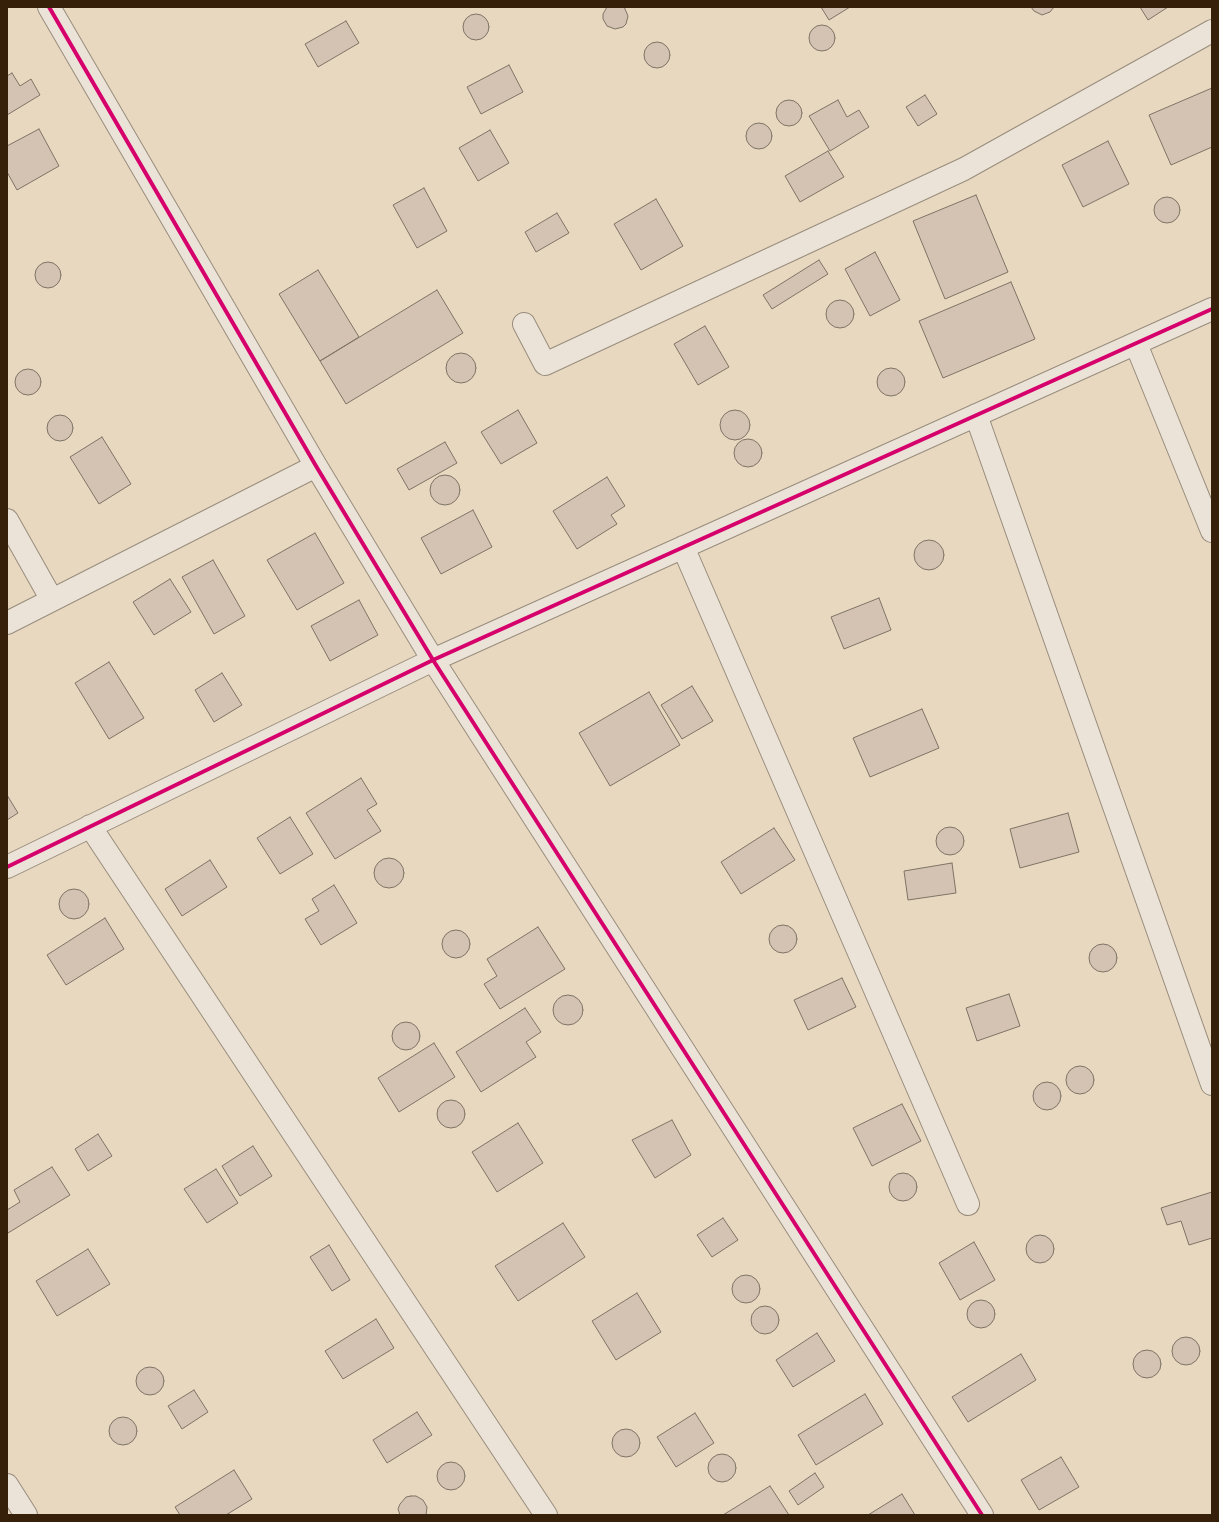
<!DOCTYPE html>
<style>
body{margin:0}
#map{position:relative;width:1219px;height:1522px;overflow:hidden;background:#e8d8c0;font-family:"EB Garamond",serif}
canvas{display:block}
.frame{position:absolute;inset:0;border:8px solid #372009;pointer-events:none}
</style>
<div id="map">
<canvas width="1219" height="1522"></canvas>
<div class="frame"></div>
</div>
<script>
const c = document.querySelector('canvas').getContext('2d');
c.lineJoin = 'round';
function paint(path, color) {
  c.fillStyle = color;
  c.fill(path, 'evenodd');
}
function toPath(rows) {
  const path = new Path2D();
  for (const r of rows) {
    if (r.length === 3) {
      path.moveTo(r[0] + r[2], r[1]);
      path.arc(r[0], r[1], r[2], 0, 2 * Math.PI);
      continue;
    }
    path.moveTo(r[0], r[1]);
    for (let i = 2; i < r.length; i += 2) path.lineTo(r[i], r[i + 1]);
  }
  return path;
}
function strokePath(path, color, width, dash) {
  c.strokeStyle = color;
  c.lineWidth = width;
  c.lineCap = dash ? 'butt' : 'round';
  c.setLineDash(dash || []);
  c.stroke(path);
}
const building = toPath([
 [607,7,624,7,625,9,628,16,626,24,623,27,615,29,607,26,603,19,603,14,607,7],
 [821,7,850,7,829,20,821,7],
 [1031,7,1054,7,1050,12,1042,15,1034,11,1031,7],
 [1140,7,1168,7,1148,20,1140,7],
 [476,27,13],
 [346,21,359,43,318,67,305,44,346,21],
 [822,38,13],
 [657,55,13],
 [509,65,523,92,481,114,467,87,509,65],
 [12,73,20,86,31,79,40,95,7,115,7,76,12,73],
 [1212,88,1212,147,1171,165,1149,115,1212,88],
 [925,95,937,114,918,126,906,107,925,95],
 [838,100,847,117,859,110,869,127,830,151,809,116,838,100],
 [789,113,13],
 [759,136,13],
 [39,129,59,166,17,190,7,172,7,146,39,129],
 [490,130,509,163,478,181,459,148,490,130],
 [1108,141,1129,184,1083,207,1062,165,1108,141],
 [828,151,844,177,800,202,785,176,828,151],
 [424,188,447,231,417,248,393,205,424,188],
 [976,195,1008,272,945,299,913,221,976,195],
 [1167,210,13],
 [656,199,683,246,641,270,614,224,656,199],
 [557,213,569,233,536,252,525,232,557,213],
 [875,252,900,300,870,316,845,269,875,252],
 [819,260,828,274,772,309,763,295,819,260],
 [48,275,13],
 [318,270,359,337,320,361,279,294,318,270],
 [1011,282,1035,339,943,378,919,321,1011,282],
 [437,290,463,333,346,404,320,361,437,290],
 [840,314,14],
 [705,326,729,367,698,385,674,344,705,326],
 [461,368,15],
 [891,382,14],
 [28,382,13],
 [518,410,537,443,501,464,481,432,518,410],
 [735,425,15],
 [60,428,13],
 [102,437,131,484,99,504,70,457,102,437],
 [748,453,14],
 [445,442,457,463,409,490,397,469,445,442],
 [445,490,15],
 [607,477,625,506,611,515,617,524,577,549,553,511,607,477],
 [473,510,492,547,441,574,421,538,473,510],
 [315,533,344,583,297,610,267,560,315,533],
 [929,555,15],
 [213,560,245,616,214,634,182,577,213,560],
 [170,579,191,612,154,635,133,602,170,579],
 [879,598,891,630,844,649,831,617,879,598],
 [359,600,378,635,330,661,311,626,359,600],
 [109,662,144,718,109,739,75,683,109,662],
 [222,673,242,705,214,722,195,690,222,673],
 [692,686,713,721,682,739,661,705,692,686],
 [649,692,680,745,610,786,579,733,649,692],
 [922,709,939,748,870,777,853,738,922,709],
 [361,778,377,804,367,810,381,831,335,859,306,813,361,778],
 [7,795,18,813,7,820,7,795],
 [1068,813,1079,852,1020,868,1010,829,1068,813],
 [290,817,313,854,280,874,257,838,290,817],
 [950,841,14],
 [774,828,795,860,741,894,721,862,774,828],
 [389,873,15],
 [210,860,227,887,182,916,165,889,210,860],
 [952,863,956,893,908,900,904,871,952,863],
 [334,885,357,923,321,945,305,919,319,911,312,899,334,885],
 [74,904,15],
 [105,918,124,949,66,985,47,955,105,918],
 [783,939,14],
 [538,927,565,969,500,1009,484,984,497,976,487,959,538,927],
 [456,944,14],
 [1103,958,14],
 [842,978,856,1007,808,1030,794,1000,842,978],
 [1009,994,1020,1026,977,1041,966,1008,1009,994],
 [568,1010,15],
 [525,1008,541,1032,526,1042,536,1057,481,1092,456,1052,525,1008],
 [406,1036,14],
 [434,1043,455,1077,399,1112,378,1078,434,1043],
 [1080,1080,14],
 [1047,1096,14],
 [451,1114,14],
 [902,1104,921,1141,872,1166,853,1128,902,1104],
 [672,1120,691,1155,655,1178,632,1140,672,1120],
 [518,1123,543,1163,497,1192,472,1152,518,1123],
 [98,1134,112,1156,88,1171,75,1149,98,1134],
 [253,1146,272,1176,240,1196,222,1166,253,1146],
 [52,1167,70,1195,8,1233,7,1231,7,1210,20,1202,14,1190,52,1167],
 [216,1169,238,1203,207,1223,184,1189,216,1169],
 [903,1187,14],
 [1212,1192,1212,1238,1189,1245,1181,1221,1167,1225,1161,1208,1212,1192],
 [723,1218,738,1240,712,1257,697,1235,723,1218],
 [563,1223,585,1257,518,1301,495,1266,563,1223],
 [1040,1249,14],
 [974,1242,995,1280,960,1300,939,1263,974,1242],
 [329,1245,350,1280,332,1291,310,1257,329,1245],
 [88,1249,110,1284,57,1316,36,1281,88,1249],
 [746,1289,14],
 [637,1293,661,1332,616,1360,592,1321,637,1293],
 [981,1314,14],
 [765,1320,14],
 [376,1319,394,1348,343,1379,325,1351,376,1319],
 [817,1333,835,1361,793,1387,776,1360,817,1333],
 [1186,1351,14],
 [1147,1364,14],
 [1021,1354,1036,1380,968,1422,952,1397,1021,1354],
 [150,1381,14],
 [194,1390,208,1412,182,1429,168,1406,194,1390],
 [865,1394,883,1424,816,1465,798,1435,865,1394],
 [417,1412,432,1435,387,1463,373,1440,417,1412],
 [695,1413,714,1443,676,1467,657,1437,695,1413],
 [123,1431,14],
 [626,1443,14],
 [722,1468,14],
 [1061,1457,1079,1487,1039,1510,1021,1480,1061,1457],
 [451,1476,14],
 [234,1470,252,1499,226,1515,180,1515,175,1507,234,1470],
 [815,1473,824,1487,798,1505,789,1491,815,1473],
 [770,1486,789,1515,723,1515,770,1486],
 [902,1494,915,1515,868,1515,902,1494],
 [411,1496,416,1496,423,1500,427,1507,426,1515,400,1515,398,1509,400,1504,406,1497,411,1496]
]);
const street = toPath([
 [49,7,316,466,433,660,982,1515],
 [524,324,545,364,964,169,1212,31],
 [1136,344,1212,531],
 [976,415,1212,1084],
 [7,520,52,600],
 [683,547,968,1204],
 [7,623,316,466],
 [90,826,546,1515],
 [7,867,433,660,1212,309],
 [7,1485,26,1515]
]);
const cycleway = toPath([
 [49,7,316,466,433,660,982,1515],
 [7,867,433,660,1212,309]
]);
paint(building, '#d4c2b2');
strokePath(building, '#7e7364', 1);
strokePath(street, '#988c7c', 24);
strokePath(street, '#ebe3d7', 22);
strokePath(cycleway, '#d6006c', 4);
</script>
